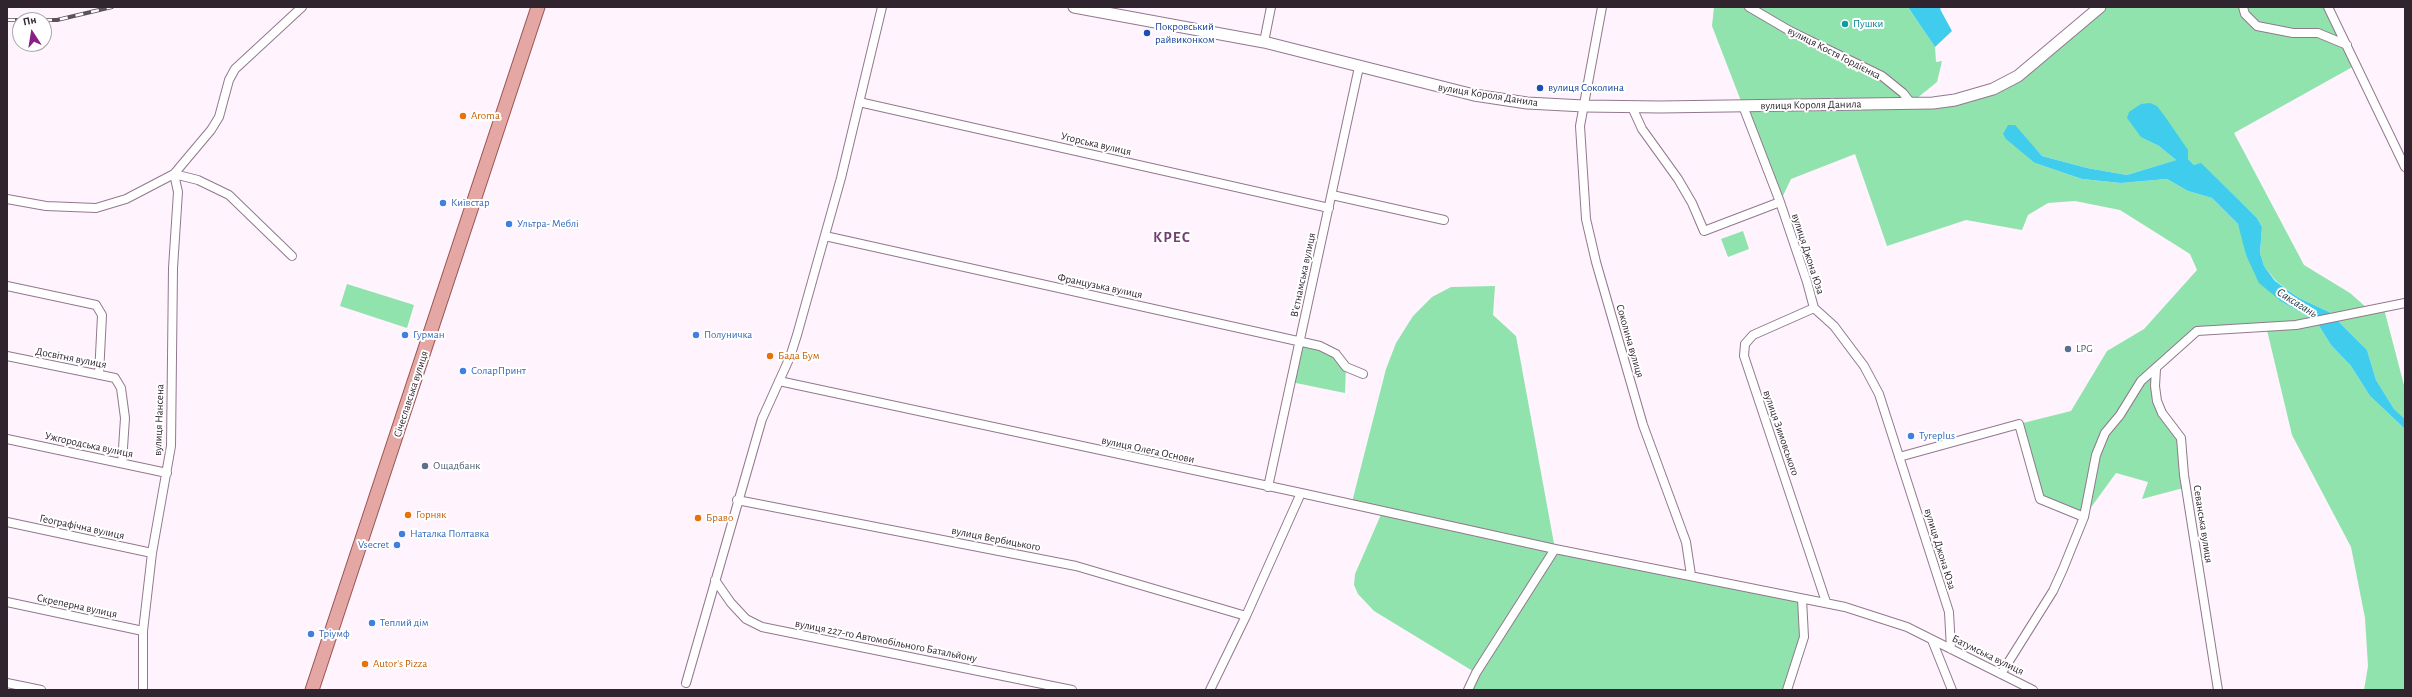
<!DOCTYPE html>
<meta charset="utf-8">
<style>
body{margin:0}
#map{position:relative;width:2412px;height:697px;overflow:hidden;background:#fff3fe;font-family:"Alegreya Sans",sans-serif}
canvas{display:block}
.frame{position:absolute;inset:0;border:8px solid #30252f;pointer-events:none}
.north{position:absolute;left:12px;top:12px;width:40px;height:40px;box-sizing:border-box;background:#fff;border:1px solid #aca8ac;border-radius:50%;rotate:348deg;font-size:11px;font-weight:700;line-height:16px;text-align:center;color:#30252f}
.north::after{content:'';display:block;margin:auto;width:14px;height:18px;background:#891f85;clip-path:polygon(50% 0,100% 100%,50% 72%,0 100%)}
</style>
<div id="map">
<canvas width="2412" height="697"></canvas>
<div class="frame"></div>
<div class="north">Пн</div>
</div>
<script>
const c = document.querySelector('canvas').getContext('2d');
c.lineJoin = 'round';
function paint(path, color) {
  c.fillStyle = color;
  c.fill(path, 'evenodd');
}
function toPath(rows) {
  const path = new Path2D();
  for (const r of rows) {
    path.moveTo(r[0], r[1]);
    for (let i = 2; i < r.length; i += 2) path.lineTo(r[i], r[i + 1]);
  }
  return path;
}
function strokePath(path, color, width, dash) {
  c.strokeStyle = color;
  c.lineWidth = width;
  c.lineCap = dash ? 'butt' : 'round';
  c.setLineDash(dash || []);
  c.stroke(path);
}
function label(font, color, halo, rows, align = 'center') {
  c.font = font + ' "Alegreya Sans",sans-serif';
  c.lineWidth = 4;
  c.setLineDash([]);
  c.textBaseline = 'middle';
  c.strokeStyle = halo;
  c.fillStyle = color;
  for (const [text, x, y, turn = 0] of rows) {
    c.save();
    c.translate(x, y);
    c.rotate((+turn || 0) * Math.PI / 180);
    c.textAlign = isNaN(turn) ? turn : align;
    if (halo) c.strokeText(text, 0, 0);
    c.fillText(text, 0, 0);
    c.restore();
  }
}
const green = toPath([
 [1714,7,1908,7,1935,47,1936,62,1942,61,1937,82,1911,103,1993,89,2098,7,2328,7,2356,65,2234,133,2304,265,2350,293,2367,308,2383,305,2405,389,2405,419,2394,409,2376,380,2367,350,2329,312,2299,298,2276,281,2264,266,2260,253,2262,227,2257,218,2201,164,2194,165,2188,159,2141,137,2159,146,2176,160,2127,175,2087,168,2042,156,2012,124,2035,163,2082,179,2121,183,2167,179,2188,191,2212,198,2238,224,2243,238,2246,255,2282,302,2316,321,2331,345,2351,366,2370,396,2405,429,2405,690,2364,690,2368,666,2365,618,2351,547,2292,435,2266,326,2203,330,2156,369,2157,401,2178,431,2187,487,2142,499,2148,482,2116,473,2084,517,2040,499,2019,424,2071,411,2107,351,2144,329,2197,270,2190,254,2120,210,2075,201,2048,203,2028,215,2022,230,1966,220,1887,246,1855,154,1791,179,1780,202,1712,26],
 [1743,231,1749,249,1728,257,1721,239],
 [347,284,414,305,407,328,340,306],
 [1495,286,1493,315,1516,336,1555,549,1802,599,1804,623,1787,690,1468,690,1476,673,1374,611,1358,594,1354,585,1355,574,1383,510,1352,502,1386,369,1396,343,1413,316,1432,297,1451,287],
 [1300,341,1320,346,1346,367,1345,393,1291,382]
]);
const water = toPath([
 [1908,7,1942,7,1940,9,1952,31,1935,47],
 [2150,103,2157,106,2166,118,2188,150,2188,159,2194,165,2201,163,2257,218,2262,227,2260,253,2264,266,2275,281,2299,298,2329,312,2367,350,2376,380,2394,409,2405,419,2405,429,2370,396,2351,366,2331,345,2316,321,2282,302,2259,283,2246,255,2238,224,2212,198,2188,191,2167,179,2121,183,2082,179,2035,163,2006,139,2003,134,2008,125,2015,125,2042,156,2087,168,2127,175,2176,160,2159,146,2141,137,2127,118,2129,112,2141,104]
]);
const street = toPath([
 [1602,7,1580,126,1586,219,1596,262,1643,425,1686,542,1691,575],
 [1749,7,1790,31,1882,76,1903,93,1911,103],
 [2243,7,2245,14,2257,26,2293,33,2318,33,2347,45],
 [2328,7,2405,167],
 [1264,42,1271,7],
 [859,102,1329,208],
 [1743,106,1780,202,1807,282,1814,308,1834,326,1864,366,1879,394,1949,612,1951,649],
 [1632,107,1642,129,1678,179,1692,203,1704,231,1780,202],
 [174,174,198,180,229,195,292,256],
 [1332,195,1444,220],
 [7,199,46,206,96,208,126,199,174,174,211,130,219,117,229,80,235,69,302,7],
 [825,236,1320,346,1336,354,1346,367,1363,374],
 [7,286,96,305,102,315,99,375],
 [1814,308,1753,335,1745,344,1744,356,1826,602],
 [7,356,115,378,121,388,125,418,122,463],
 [2156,369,2155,386,2157,401,2162,413,2181,438,2184,475,2218,690],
 [779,381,1301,493,1246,616,1210,690],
 [7,439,167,473],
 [1899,457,2019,424,2040,499,2084,517],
 [1268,487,1359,67],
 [1301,493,1555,549,1845,607,1907,627,2033,690],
 [737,500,1076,566,1246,616],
 [7,522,152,553],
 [715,580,731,603,746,619,762,627,1072,690],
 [7,602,143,631],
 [1932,640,1952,690],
 [2001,674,2053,591,2063,569,2084,517,2096,455,2105,433,2120,415,2141,381,2197,331,2296,325,2405,303],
 [7,683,41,690],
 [686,683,762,419,790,357,797,335,841,178,882,7],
 [143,690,143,631,152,553,171,446,173,268,178,192,174,174],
 [1468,690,1476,673,1555,549],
 [1787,690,1804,637,1802,599]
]);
const secondary = toPath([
 [1074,7,1264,42,1474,95,1527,103,1584,106,1660,107,1933,103,1955,100,1993,89,2018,76,2100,7]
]);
const primary = toPath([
 [312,690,538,7]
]);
const rail = toPath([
 [7,20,20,20],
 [44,20,57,20,112,7]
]);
const markers = [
 [1845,24,4,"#0f9aa8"],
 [1147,33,4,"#1a4fb4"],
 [1540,88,4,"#1a4fb4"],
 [463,116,4,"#e8710a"],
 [443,203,4,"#3f7fe0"],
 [509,224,4,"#3f7fe0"],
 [405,335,4,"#3f7fe0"],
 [696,335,4,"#3f7fe0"],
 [2068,349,4,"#5c6f8a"],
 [770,356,4,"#e8710a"],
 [463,371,4,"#3f7fe0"],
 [1911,436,4,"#3f7fe0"],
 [425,466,4,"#5c6f8a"],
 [408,515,4,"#e8710a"],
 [698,518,4,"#e8710a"],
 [402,534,4,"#3f7fe0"],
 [397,545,4,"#3f7fe0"],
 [372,623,4,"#3f7fe0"],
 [311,634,4,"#3f7fe0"],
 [365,664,4,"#e8710a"]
];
const cultureNames = [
 ["Пушки",1853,24]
];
const transitNames = [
 ["Покровський",1155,27],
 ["райвиконком",1155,40],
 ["вулиця Соколина",1548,88]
];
const streetNames = [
 ["вулиця Костя Гордієнка",1834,53,27],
 ["вулиця Короля Данила",1488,95,9],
 ["вулиця Короля Данила",1811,105,-1],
 ["Угорська вулиця",1096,144,13],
 ["вулиця Джона Юза",1808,254,72],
 ["Вʼєтнамська вулиця",1303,275,-78],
 ["Французька вулиця",1100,286,12],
 ["Соколина вулиця",1630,341,74],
 ["Досвітня вулиця",71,358,11],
 ["Січеславська вулиця",411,394,-72],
 ["вулиця Нансена",159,420,-88],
 ["вулиця Зимовського",1781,433,71],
 ["Ужгородська вулиця",89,445,12],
 ["вулиця Олега Основи",1148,450,12],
 ["Севанська вулиця",2203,524,81],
 ["Географічна вулиця",82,527,12],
 ["вулиця Вербицького",996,539,11],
 ["вулиця Джона Юза",1940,549,73],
 ["Скреперна вулиця",77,606,12],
 ["вулиця 227-го Автомобільного Батальйону",886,641,11],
 ["Батумська вулиця",1988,655,26]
];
const foodNames = [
 ["Aroma",471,116],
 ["Бада Бум",778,356],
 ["Горняк",416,515],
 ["Браво",706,518],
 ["Autor's Pizza",373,664]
];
const shopNames = [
 ["Київстар",451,203],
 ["Ультра- Меблі",517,224],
 ["Гурман",413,335],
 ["Полуничка",704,335],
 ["СоларПринт",471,371],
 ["Tyreplus",1919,436],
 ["Наталка Полтавка",410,534],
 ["Vsecret",389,545,"right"],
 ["Теплий дім",380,623],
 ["Тріумф",319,634]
];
const serviceNames = [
 ["LPG",2076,349],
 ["Ощадбанк",433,466]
];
const waterNames = [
 ["Саксагань",2297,303,32]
];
const districtNames = [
 ["КРЕС",1172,237]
];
paint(green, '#90e3ac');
paint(water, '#40cced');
strokePath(street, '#92788f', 10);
strokePath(secondary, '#92788f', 13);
strokePath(primary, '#995453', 15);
strokePath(street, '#fff', 8);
strokePath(secondary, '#fff', 11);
strokePath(primary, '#e4a7a3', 13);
strokePath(rail, '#5c515b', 4);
strokePath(rail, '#fff', 2.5, [8]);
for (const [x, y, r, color] of markers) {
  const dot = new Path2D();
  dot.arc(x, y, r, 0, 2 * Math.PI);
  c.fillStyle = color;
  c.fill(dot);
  strokePath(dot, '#fff', 1.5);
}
label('11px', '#0d838f', '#fff', cultureNames, 'left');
label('11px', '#164399', '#fff', transitNames, 'left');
label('11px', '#30252f', '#fff', streetNames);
label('11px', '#c56008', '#fff', foodNames, 'left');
label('11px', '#366cbe', '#fff', shopNames, 'left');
label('11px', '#4e5e75', '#fff', serviceNames, 'left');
label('italic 12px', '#233a40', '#fff', waterNames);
c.letterSpacing = '1px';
label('bold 15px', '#743f70', '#fff', districtNames);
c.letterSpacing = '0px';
</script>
